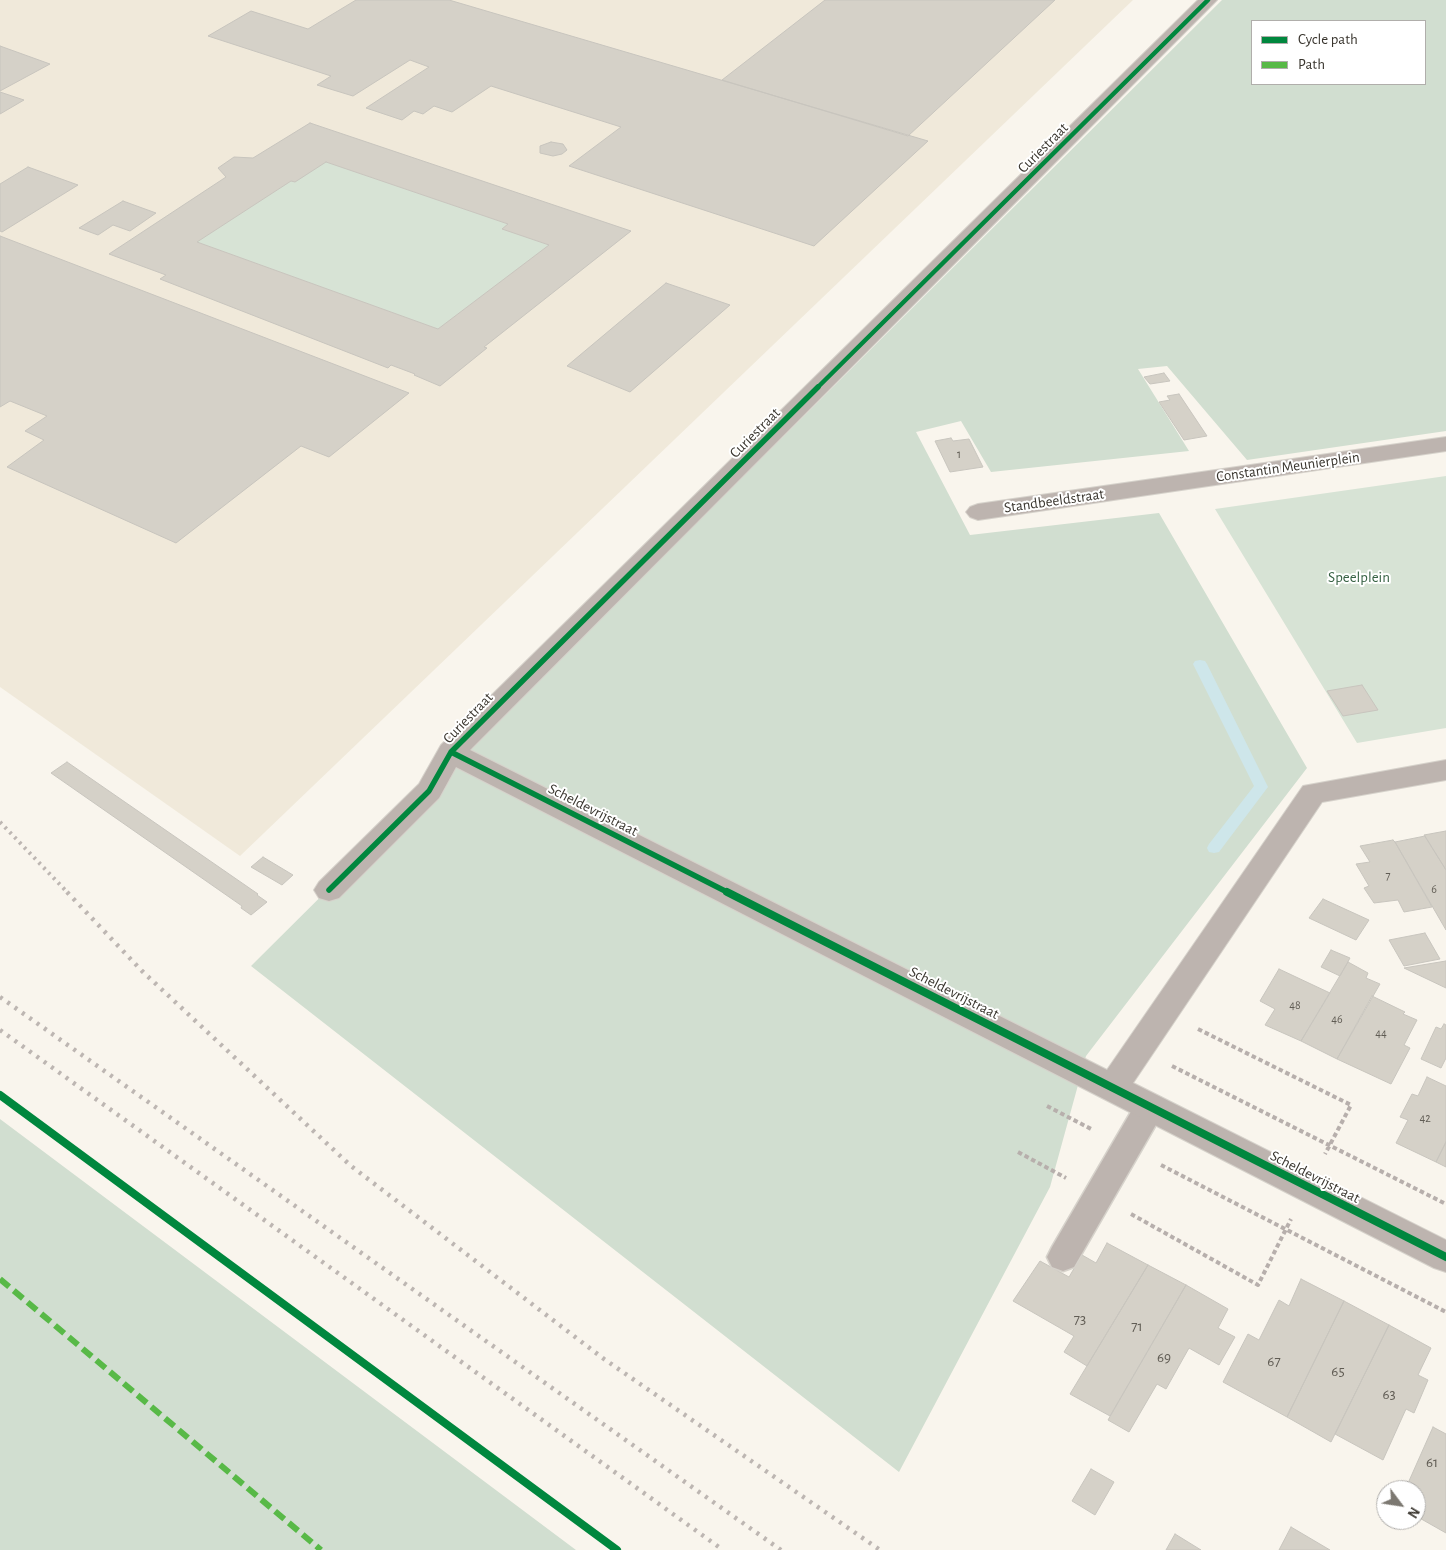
<!DOCTYPE html>
<style>
body{margin:0}
#map{position:relative;width:1446px;height:1550px;overflow:hidden;background:#f9f5ed;font-family:"Alegreya Sans",sans-serif}
canvas{display:block}
.legend{position:absolute;left:1251px;top:20px;width:175px;height:65px;box-sizing:border-box;background:#fff;border:1px solid #b0aeab;margin:0;padding:6px 9px;list-style:none;font-size:15px;color:#39352e}
.legend li{display:flex;align-items:center;gap:10px;height:25px}
.legend b{width:25px;border:1px solid #b0aeab}
.north{position:absolute;left:1376px;top:1480px;width:50px;height:50px;box-sizing:border-box;background:#fff;border:1px solid #b0aeab;border-radius:50%;rotate:121deg;font-size:14px;font-weight:700;line-height:20px;text-align:center;color:#39352e}
.north::after{content:'';display:block;margin:auto;width:18px;height:22px;background:#7c7871;clip-path:polygon(50% 0,100% 100%,50% 72%,0 100%)}
</style>
<div id="map">
<canvas width="1446" height="1550"></canvas>
<ul class="legend">
<li><b style="height:6px;background:#00873e"></b>Cycle path</li>
<li><b style="height:6px;background:#58b947"></b>Path</li>
</ul>
<div class="north">N</div>
</div>
<script>
const c = document.querySelector('canvas').getContext('2d');
c.lineJoin = 'round';
function paint(path, color) {
  c.fillStyle = color;
  c.fill(path, 'evenodd');
}
function toPath(rows) {
  const path = new Path2D();
  for (const r of rows) {
    path.moveTo(r[0], r[1]);
    for (let i = 2; i < r.length; i += 2) path.lineTo(r[i], r[i + 1]);
  }
  return path;
}
function strokePath(path, color, width, dash) {
  c.strokeStyle = color;
  c.lineWidth = width;
  c.lineCap = dash ? 'butt' : 'round';
  c.setLineDash(dash || []);
  c.stroke(path);
}
function label(font, color, halo, rows, align = 'center') {
  c.font = font + ' "Alegreya Sans",sans-serif';
  c.lineWidth = 4;
  c.setLineDash([]);
  c.textBaseline = 'middle';
  c.strokeStyle = halo;
  c.fillStyle = color;
  for (const [text, x, y, turn = 0] of rows) {
    c.save();
    c.translate(x, y);
    c.rotate((+turn || 0) * Math.PI / 180);
    c.textAlign = isNaN(turn) ? turn : align;
    if (halo) c.strokeText(text, 0, 0);
    c.fillText(text, 0, 0);
    c.restore();
  }
}
const industrial = toPath([
 [0,0,1133,0,240,856,0,687]
]);
const green = toPath([
 [326,162,508,224,502,229,549,245,438,329,197,242,291,181],
 [1446,476,1446,728,1357,743,1215,509]
]);
const forest = toPath([
 [1222,0,1446,0,1446,431,1247,460,1167,366,1138,369,1189,451,991,472,961,421,916,432,970,535,1159,513,1307,768,1086,1056,1050,1187,899,1472,251,966],
 [1252,21,1425,21,1425,84,1252,84],
 [0,1119,576,1550,0,1550]
]);
const stream = toPath([
 [1200,660,1205,661,1207,664,1268,787,1219,852,1214,853,1209,852,1207,848,1209,844,1254,786,1193,664,1195,661,1200,660]
]);
const building = toPath([
 [356,0,449,0,928,141,814,246,569,166,621,127,491,86,452,112,434,106,423,114,414,111,402,120,366,108,429,67,410,60,353,96,317,85,331,76,208,36,251,11,308,29,356,0],
 [825,0,1055,0,908,136,722,80,825,0],
 [0,46,50,64,0,91,0,46],
 [0,92,24,100,0,114,0,92],
 [310,123,631,231,484,347,487,348,440,386,414,375,415,374,391,365,388,368,160,279,166,275,109,254,226,177,218,168,234,157,253,158,310,123],
 [326,162,508,224,502,229,549,245,438,329,197,242,291,181,295,182,326,162],
 [551,142,563,144,567,150,562,154,553,156,540,153,540,146,551,142],
 [28,167,78,185,2,232,0,231,0,184,28,167],
 [123,201,156,213,130,231,113,225,98,235,79,228,123,201],
 [0,236,409,393,329,457,301,446,176,543,7,467,44,440,25,431,47,416,10,401,0,407,0,236],
 [666,283,730,305,630,392,567,366,666,283],
 [1164,373,1170,381,1150,384,1144,377,1164,373],
 [1179,394,1207,436,1184,440,1159,402,1170,400,1167,396,1179,394],
 [951,438,953,441,969,439,983,467,950,472,935,441,951,438],
 [1362,685,1378,710,1343,716,1327,691,1362,685],
 [67,762,258,894,257,895,267,902,251,915,241,908,242,906,51,773,67,762],
 [1446,831,1446,870,1424,835,1446,831],
 [1425,836,1446,870,1446,930,1395,842,1425,836],
 [1393,840,1395,842,1432,907,1404,912,1398,900,1374,903,1364,888,1369,886,1356,864,1370,862,1360,846,1393,840],
 [263,857,293,875,282,885,251,867,263,857],
 [1323,899,1369,920,1356,940,1309,918,1323,899],
 [1425,933,1440,959,1404,966,1389,940,1425,933],
 [1331,950,1350,958,1340,976,1321,967,1331,950],
 [1446,961,1446,988,1404,968,1446,961],
 [1348,962,1368,973,1366,978,1380,984,1337,1059,1301,1041,1348,962],
 [1279,969,1330,993,1301,1041,1265,1025,1275,1009,1260,1001,1279,969],
 [1372,996,1405,1012,1403,1014,1417,1020,1404,1045,1410,1048,1391,1084,1337,1059,1372,996],
 [1444,1024,1446,1025,1446,1058,1441,1068,1421,1059,1436,1027,1441,1029,1444,1024],
 [1427,1077,1446,1086,1446,1142,1436,1162,1396,1143,1408,1120,1400,1117,1412,1094,1418,1096,1427,1077],
 [1446,1142,1446,1167,1436,1162,1446,1142],
 [1107,1243,1148,1265,1087,1366,1064,1352,1074,1336,1013,1301,1040,1261,1069,1277,1082,1255,1096,1263,1107,1243],
 [1148,1265,1186,1285,1110,1416,1070,1394,1148,1265],
 [1301,1279,1344,1301,1287,1417,1223,1382,1248,1334,1259,1340,1279,1300,1289,1306,1301,1279],
 [1186,1285,1228,1309,1218,1328,1235,1337,1219,1365,1189,1348,1166,1389,1157,1384,1129,1432,1108,1420,1186,1285],
 [1344,1301,1389,1325,1331,1442,1287,1417,1344,1301],
 [1389,1325,1431,1348,1418,1375,1428,1380,1414,1413,1406,1409,1383,1460,1335,1434,1389,1325],
 [1433,1427,1446,1434,1446,1533,1416,1516,1416,1490,1405,1490,1433,1427],
 [1091,1469,1114,1482,1095,1515,1072,1501,1091,1469],
 [1291,1527,1330,1550,1279,1550,1291,1527],
 [1175,1534,1201,1550,1166,1550,1175,1534]
]);
const path = toPath([
 [1198,1029,1351,1105,1325,1154],
 [1172,1066,1446,1204],
 [1047,1106,1093,1130],
 [1018,1152,1066,1178],
 [1161,1165,1446,1312],
 [1131,1214,1258,1285,1291,1219]
]);
const lane = toPath([
 [1150,1094,1161,1098,1165,1107,1161,1116,1074,1267,1063,1271,1052,1267,1047,1257,1052,1247,1139,1098,1150,1094]
]);
const street = toPath([
 [1198,0,1217,0,470,750,1107,1070,1303,786,1446,760,1446,780,1322,802,1133,1083,1446,1240,1446,1272,1434,1268,456,767,439,798,339,898,329,901,319,898,314,890,319,882,419,784,441,745,1198,0],
 [1446,437,1446,451,978,520,970,517,966,512,970,507,978,504,1446,437]
]);
const railFar1 = toPath([
 [0,822,68,893]
]);
const rail = toPath([
 [67,892,142,971,351,1166,604,1359,880,1550],
 [0,997,781,1550],
 [0,1030,723,1550]
]);
const quiet = toPath([
 [0,1279,321,1550]
]);
const cyclewayFar2 = toPath([
 [817,388,1208,0]
]);
const cyclewayFar1 = toPath([
 [451,752,729,893],
 [329,890,429,791,451,752,818,387]
]);
const cycleway = toPath([
 [727,892,1446,1257],
 [0,1095,617,1550]
]);
const numberNames = [
 ["1",959,454],
 ["7",1388,875],
 ["6",1434,889],
 ["48",1295,1005],
 ["46",1337,1019],
 ["44",1381,1033],
 ["42",1425,1118]
];
const streetNames = [
 ["Curiestraat",1043,148,-45],
 ["Curiestraat",755,433,-45],
 ["Constantin Meunierplein",1288,467,-8],
 ["Standbeeldstraat",1054,501,-8],
 ["Curiestraat",468,718,-46],
 ["Scheldevrijstraat",593,810,27],
 ["Scheldevrijstraat",954,993,27],
 ["Scheldevrijstraat",1315,1177,27]
];
const parkNames = [
 ["Speelplein",1359,577]
];
const nearNumbernames = [
 ["73",1080,1319],
 ["71",1137,1326],
 ["69",1164,1357],
 ["67",1274,1361],
 ["65",1338,1371],
 ["63",1389,1394],
 ["61",1432,1462]
];
paint(industrial, '#f0e9da');
paint(green, '#d7e3d5');
paint(forest, '#d1ded0');
paint(stream, '#cee6ea');
paint(building, '#d5d1c8');
strokePath(building, '#c8c5be', 1);
strokePath(lane, '#d6d2cb', 3);
strokePath(street, '#d6d2cb', 2);
strokePath(path, '#b7afac', 4, [4.5, 3]);
paint(lane, '#bdb4af');
paint(street, '#bdb4af');
strokePath(railFar1, '#bdb6b2', 4, [2.5, 4.5]);
strokePath(rail, '#bdb6b2', 4.5, [3, 6]);
strokePath(quiet, '#58b947', 6, [12, 6]);
strokePath(cyclewayFar2, '#00873e', 4.5);
strokePath(cyclewayFar1, '#00873e', 5.5);
strokePath(cycleway, '#00873e', 8);
label('12px', '#605c54', null, numberNames);
label('15px', '#39352e', '#fff', streetNames);
label('15px', '#376244', '#fff', parkNames);
label('15px', '#605c54', null, nearNumbernames);
</script>
